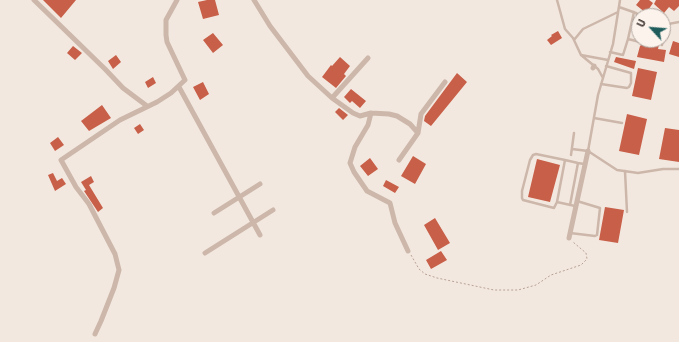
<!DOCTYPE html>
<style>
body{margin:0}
#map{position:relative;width:679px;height:342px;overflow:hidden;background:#f3e8df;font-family:"Titillium Web",sans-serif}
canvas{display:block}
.north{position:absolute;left:631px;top:8px;width:40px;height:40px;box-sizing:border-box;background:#fbf3ec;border:1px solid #aea49e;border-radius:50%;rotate:296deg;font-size:11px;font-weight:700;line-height:16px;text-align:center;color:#3a2e2a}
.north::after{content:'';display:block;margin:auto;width:14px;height:18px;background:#1e5c5c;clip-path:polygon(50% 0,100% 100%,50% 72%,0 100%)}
</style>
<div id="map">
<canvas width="679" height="342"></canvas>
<div class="north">U</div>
</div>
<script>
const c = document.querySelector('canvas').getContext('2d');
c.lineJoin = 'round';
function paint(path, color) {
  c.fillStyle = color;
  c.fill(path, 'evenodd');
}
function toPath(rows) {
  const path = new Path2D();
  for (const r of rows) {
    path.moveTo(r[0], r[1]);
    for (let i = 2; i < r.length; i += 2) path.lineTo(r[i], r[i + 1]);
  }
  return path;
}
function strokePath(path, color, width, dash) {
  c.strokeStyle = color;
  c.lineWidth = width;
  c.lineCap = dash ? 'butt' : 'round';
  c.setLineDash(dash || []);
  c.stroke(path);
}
const building = toPath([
 [43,0,76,0,61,18],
 [207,0,215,0,219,15,203,19,198,2],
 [640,0,649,0,653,3,646,13,636,5],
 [656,0,679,0,679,6,674,11,669,7,664,13,654,4],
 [558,31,562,38,551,45,547,40,552,36,551,35],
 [213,33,223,45,213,53,203,40],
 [642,40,660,40,658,49,666,50,664,62,637,57,640,46,643,43],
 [673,41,679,43,679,57,669,54],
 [73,46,82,53,75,60,67,53],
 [116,55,121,62,113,69,108,61],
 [340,57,350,66,344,74,346,76,336,88,322,77,331,65,332,66],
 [616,57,636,61,634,69,614,62],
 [638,68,657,72,651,100,632,96],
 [457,73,467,82,431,126,424,121,425,116],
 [153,77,156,83,148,88,145,82],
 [203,82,209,94,200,100,193,87],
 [351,89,366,101,360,108,352,101,350,103,344,97],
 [102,105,111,118,89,131,81,121],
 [339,108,348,115,343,120,335,112],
 [627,114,647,119,639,155,619,151],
 [140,124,144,130,138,134,134,128],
 [665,128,679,130,679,162,659,159],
 [58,137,64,145,55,151,50,143],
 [413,156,426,164,415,184,401,176],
 [370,158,378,169,368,176,360,166],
 [537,159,560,165,550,202,528,197],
 [53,173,57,181,62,178,66,184,55,191,48,175],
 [91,176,94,182,89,185,103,208,98,212,84,191,86,190,81,182],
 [386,180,399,187,395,193,383,186],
 [605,207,624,210,618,243,599,240],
 [435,218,450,243,438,250,424,225],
 [441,251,447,260,431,269,426,260]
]);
const path = toPath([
 [411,255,419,269,425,274,437,278,494,290,518,290,536,285,551,275,581,265,587,259,586,253,573,242]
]);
const lane = toPath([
 [557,0,565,29,573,38,581,55,598,69,603,78],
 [619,7,636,13,639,16],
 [663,25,679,22],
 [628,39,634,12],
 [574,40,583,29,618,12],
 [662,45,666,25],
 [610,52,623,55,628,39,640,42],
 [581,55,608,60],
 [601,84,627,88,629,87,631,83,631,73,606,66],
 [594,118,622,123],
 [572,149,588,151,617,170,638,173,663,169,679,169],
 [588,151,598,95,613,44,620,0],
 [571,155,574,133],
 [565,160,557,202,554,208,523,200,522,198,522,191,530,160,533,155,536,154,565,160,578,163,584,164],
 [625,171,627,212],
 [557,202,575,206],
 [570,205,578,163],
 [570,233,595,236,597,235,600,208,577,201]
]);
const street = toPath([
 [34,0,105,69,123,88,147,106],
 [254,0,270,26,308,76,332,98,353,113,360,116,371,113,389,114,397,116,410,124,418,133,421,114,445,82],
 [593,68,594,66],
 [179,87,260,235],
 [332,98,368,58],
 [371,113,368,125,355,147,350,163,354,172,367,191,390,203,395,223,408,251],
 [399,160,418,133],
 [214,213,260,184],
 [569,238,588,151],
 [205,253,273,210],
 [95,334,101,321,114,288,119,270,115,254,89,204,76,187,61,160,120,120,157,102,171,93,185,80,167,42,166,35,166,20,177,0]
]);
paint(building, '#c85f48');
strokePath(path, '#b8a194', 1, [2, 2]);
strokePath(lane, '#ccb7aa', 2.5);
strokePath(street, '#ccb7aa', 5);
</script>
